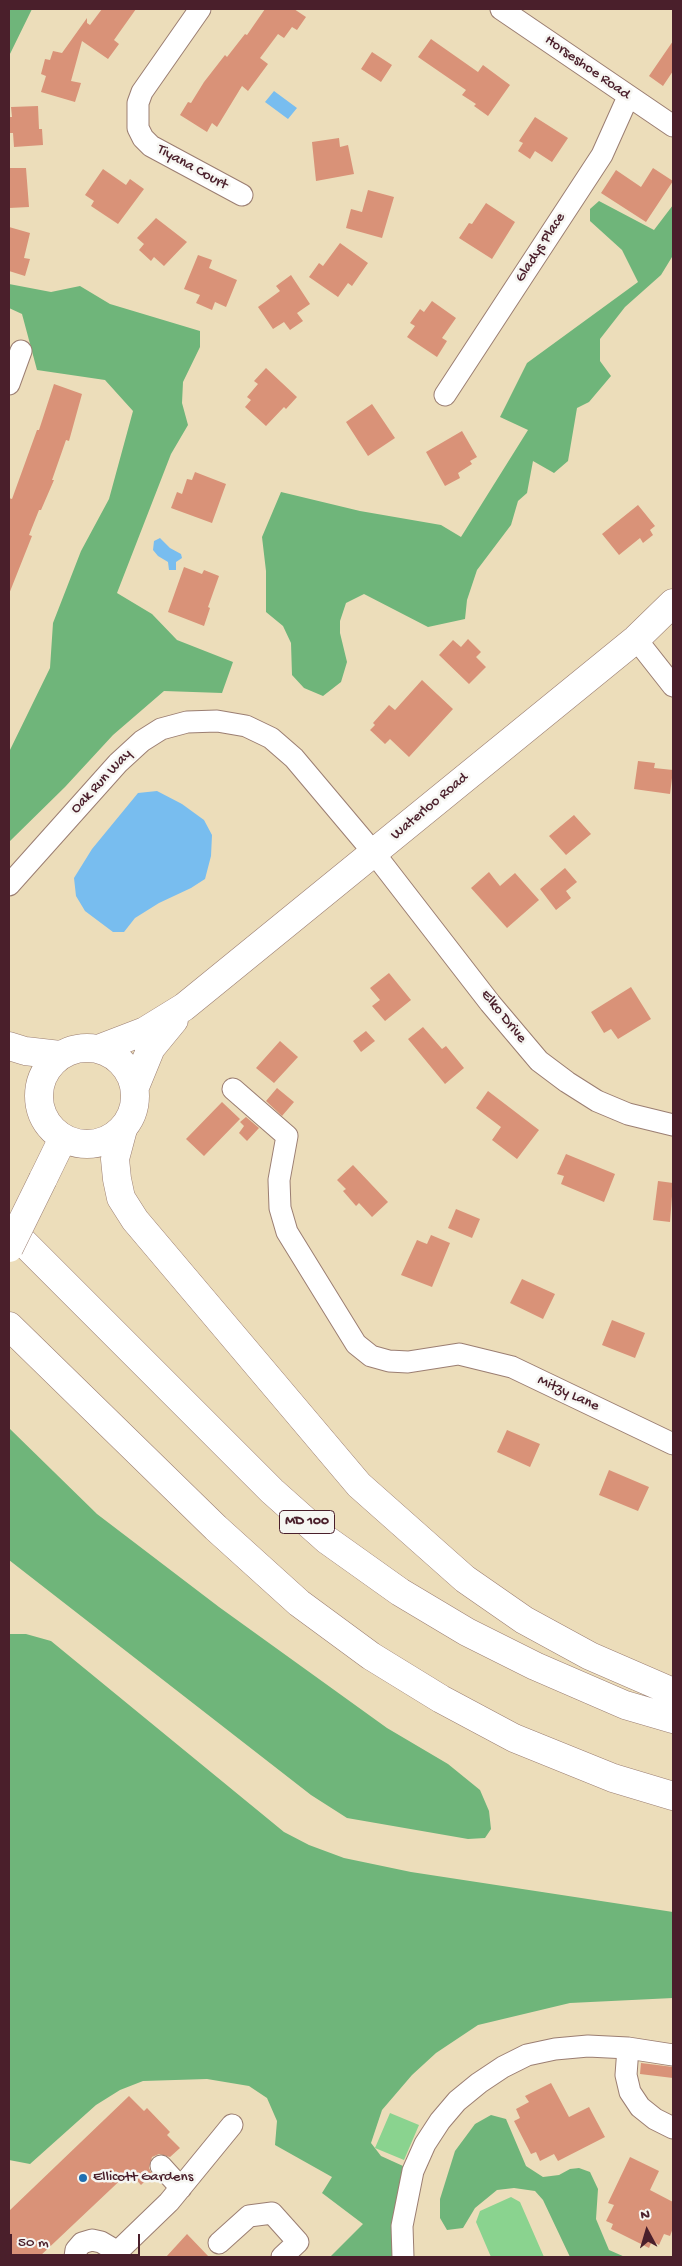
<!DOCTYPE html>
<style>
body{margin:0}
#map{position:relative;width:682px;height:2266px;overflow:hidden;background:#ecddba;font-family:"Gochi Hand",sans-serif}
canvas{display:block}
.frame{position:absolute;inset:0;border:10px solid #4a1f2b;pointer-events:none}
.north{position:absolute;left:622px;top:2206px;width:50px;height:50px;-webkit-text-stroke:4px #f6f6f2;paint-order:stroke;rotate:354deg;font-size:14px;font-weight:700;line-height:20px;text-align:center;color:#4a1f2b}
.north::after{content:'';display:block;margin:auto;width:18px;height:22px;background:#4a1f2b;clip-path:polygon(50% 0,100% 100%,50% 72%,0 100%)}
.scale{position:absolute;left:10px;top:2234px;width:130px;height:22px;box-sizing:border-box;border:2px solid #4a1f2b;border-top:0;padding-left:6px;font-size:15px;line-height:18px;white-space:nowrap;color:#4a1f2b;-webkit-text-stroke:4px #f6f6f2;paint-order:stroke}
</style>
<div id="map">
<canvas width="682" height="2266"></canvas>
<div class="frame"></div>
<div class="north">N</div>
<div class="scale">50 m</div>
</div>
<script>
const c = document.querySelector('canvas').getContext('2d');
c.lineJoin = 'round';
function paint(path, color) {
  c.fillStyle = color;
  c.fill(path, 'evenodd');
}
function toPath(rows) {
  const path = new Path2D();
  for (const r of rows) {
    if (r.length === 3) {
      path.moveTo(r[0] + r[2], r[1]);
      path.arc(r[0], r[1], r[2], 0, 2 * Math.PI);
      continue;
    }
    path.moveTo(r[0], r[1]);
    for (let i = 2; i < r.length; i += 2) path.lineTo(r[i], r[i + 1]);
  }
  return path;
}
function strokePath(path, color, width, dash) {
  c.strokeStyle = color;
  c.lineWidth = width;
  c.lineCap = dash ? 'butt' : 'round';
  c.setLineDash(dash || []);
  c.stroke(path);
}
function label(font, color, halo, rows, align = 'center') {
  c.font = font + ' "Gochi Hand",sans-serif';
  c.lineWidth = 5;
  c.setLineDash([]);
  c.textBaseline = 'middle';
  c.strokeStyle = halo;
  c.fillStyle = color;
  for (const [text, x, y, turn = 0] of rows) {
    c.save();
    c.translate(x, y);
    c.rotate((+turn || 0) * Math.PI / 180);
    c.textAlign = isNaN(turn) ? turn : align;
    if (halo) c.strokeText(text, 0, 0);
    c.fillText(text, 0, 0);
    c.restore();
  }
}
const green = toPath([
 [390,2113,419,2125,404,2160,375,2148],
 [511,2197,520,2202,544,2257,491,2257,476,2222,480,2211]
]);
const forest = toPath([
 [9,9,32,9,9,56],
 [599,201,654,230,673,205,673,250,672,257,661,275,625,307,600,339,600,361,611,376,589,402,577,408,568,461,554,473,533,461,527,493,518,501,511,525,477,570,467,600,465,619,428,627,364,594,346,603,340,621,340,633,347,662,341,682,323,696,304,688,292,675,291,643,283,626,266,612,266,571,262,537,281,492,360,511,441,525,461,537,528,430,500,417,527,363,638,282,622,250,590,221,590,209],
 [9,284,51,292,80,286,110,304,200,331,200,347,183,382,182,403,188,425,171,454,117,593,152,614,177,640,233,662,222,693,164,691,113,735,65,787,9,842,9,752,50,668,53,623,81,551,109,499,133,411,105,380,37,370,22,314,9,308],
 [9,1428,97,1514,219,1607,387,1728,448,1764,480,1790,489,1811,491,1829,485,1838,468,1839,347,1818,311,1795,9,1560],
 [9,1634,26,1634,51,1641,284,1832,309,1845,344,1858,411,1872,673,1912,673,1998,570,2003,478,2025,436,2053,412,2075,382,2110,371,2143,381,2156,403,2166,394,2233,397,2257,330,2257,363,2224,322,2193,332,2177,275,2145,277,2121,267,2098,249,2086,207,2079,143,2081,120,2090,96,2105,30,2164,9,2160],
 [491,2115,506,2119,526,2166,543,2177,559,2175,570,2169,579,2168,590,2172,598,2189,596,2219,609,2250,625,2257,570,2257,543,2200,535,2191,514,2188,497,2190,475,2208,463,2228,447,2230,440,2218,440,2199,455,2151,475,2124]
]);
const water = toPath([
 [274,91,297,108,288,119,265,102],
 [160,538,170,548,181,554,182,558,176,562,176,570,169,570,168,562,158,556,153,550,154,541],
 [157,791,182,804,204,820,212,835,211,856,205,879,191,888,159,903,135,918,124,932,113,932,85,911,76,896,74,878,92,849,138,793]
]);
const building = toPath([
 [102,9,136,9,114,40,119,44,108,59,82,41,71,81,81,83,75,102,41,92,46,76,41,74,45,59,50,60,53,51,62,53,87,18,87,23,90,25],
 [265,9,294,9,306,17,297,30,292,27,284,38,278,34,260,58,268,64,248,91,242,86,217,127,212,123,207,132,180,115,188,102,191,103,204,82,225,55,227,57,245,34,247,35],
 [431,39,478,72,483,65,510,85,488,116,474,106,476,104,462,95,466,90,418,57],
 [673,41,673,71,663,86,649,76],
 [372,52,392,65,381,82,361,69],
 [38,106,39,129,42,129,43,145,14,147,13,133,9,133,9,117,12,117,11,107],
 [535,117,568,138,552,162,535,151,530,159,518,151,523,143,519,141],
 [339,138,340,147,348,145,354,174,316,181,312,142],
 [9,168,26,168,29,207,9,208],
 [653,168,673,181,646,222,601,193,616,170,641,187],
 [103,169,126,185,130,179,144,189,118,224,91,206,94,201,85,195],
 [368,190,394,197,382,238,346,228,351,209,362,212],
 [486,203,515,222,492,259,459,238,469,223,472,224],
 [156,218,187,242,164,266,154,257,151,261,139,250,144,244,137,238],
 [9,227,30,233,24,258,30,259,25,276,9,271],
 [340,243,368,263,352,286,348,283,338,297,309,277,319,263,323,266],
 [198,255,212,260,209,268,237,280,226,307,215,302,212,310,196,303,200,295,184,289],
 [291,275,310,304,297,313,303,321,290,330,284,322,273,329,258,307,280,291,276,286],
 [432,301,456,318,442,338,447,341,437,357,407,337,415,326,410,323,420,309,424,312],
 [266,368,297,397,286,409,284,407,266,426,245,407,251,400,247,397,258,384,254,381],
 [54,384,82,394,69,441,66,440,52,480,54,480,41,510,39,510,29,535,32,536,9,594,9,498,12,499,37,430,39,430],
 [372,404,395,438,368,456,346,422],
 [462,431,477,457,470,461,472,464,458,473,460,478,445,486,426,452],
 [195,472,226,484,212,523,171,508,177,492,182,494,187,479,192,480],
 [638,505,655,526,650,530,653,535,643,543,640,538,619,555,602,534],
 [184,567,202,574,204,570,219,576,208,607,210,608,204,626,168,612],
 [468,639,481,652,476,657,486,667,469,684,439,655,453,640,461,647],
 [422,680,453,709,409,757,390,739,385,744,370,730,375,725,373,723,389,705,395,710],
 [638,761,655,763,654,768,673,770,670,794,634,789],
 [574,815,591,834,566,855,549,836],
 [565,868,577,882,566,891,571,898,556,910,540,889],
 [489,872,500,886,515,873,539,900,507,928,471,888],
 [389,973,411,1000,385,1021,372,1006,380,1000,370,988],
 [631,987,651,1019,618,1039,611,1029,604,1033,591,1012],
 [423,1027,442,1049,446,1046,464,1068,445,1084,408,1039],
 [366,1031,375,1041,361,1052,353,1041],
 [280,1041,298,1057,274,1083,256,1068],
 [277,1088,294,1102,282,1116,266,1101],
 [488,1091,539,1130,517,1159,492,1140,501,1127,476,1108],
 [222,1102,240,1119,204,1156,186,1139],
 [246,1117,259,1128,247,1141,239,1133,244,1126,240,1122],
 [566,1154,615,1174,604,1202,561,1184,564,1176,557,1174],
 [353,1165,388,1202,372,1217,359,1203,356,1206,343,1191,346,1189,337,1180],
 [658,1181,673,1183,670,1222,653,1220],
 [456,1209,480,1219,472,1238,448,1228],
 [431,1235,450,1243,432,1287,401,1275,417,1240,427,1244],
 [522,1279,555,1294,543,1319,510,1303],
 [612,1320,645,1333,635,1358,602,1345],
 [507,1430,540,1444,530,1467,497,1452],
 [609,1470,649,1487,638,1511,599,1495],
 [641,2063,673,2067,673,2078,640,2074],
 [551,2083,569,2117,589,2107,605,2137,558,2161,554,2154,540,2161,536,2152,531,2154,514,2121,520,2118,516,2109,529,2102,525,2096],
 [129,2096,144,2111,147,2108,170,2132,167,2135,180,2148,170,2157,159,2154,152,2157,149,2168,152,2174,141,2185,129,2172,39,2257,9,2257,9,2211],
 [630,2157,659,2171,650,2190,673,2202,673,2228,670,2236,664,2234,659,2245,652,2241,649,2248,611,2229,613,2224,606,2221,614,2205,608,2203],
 [187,2234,209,2257,166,2257]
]);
const minor = toPath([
 [200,9,142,92,138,103,138,128,143,138,151,146,242,195],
 [501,9,673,126],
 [9,384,21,351],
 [445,395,602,155,628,97],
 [636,639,673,686],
 [9,885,118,763,142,741,161,729,187,722,217,721,246,726,271,738,294,758,374,853,490,1003,539,1061,567,1082,597,1101,628,1114,673,1125],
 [233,1089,287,1136,279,1180,280,1208,287,1232,356,1344,371,1356,389,1361,408,1362,459,1354,512,1367,673,1444],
 [628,2048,626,2075,630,2092,640,2107,655,2119,673,2128],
 [161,2166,181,2188],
 [219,2243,249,2216,272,2213,298,2242,282,2257],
 [75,2257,76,2250,82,2243,92,2240,101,2242,118,2252],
 [112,2257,169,2202,232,2125],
 [403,2257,402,2226,413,2171,425,2144,440,2121,457,2101,479,2083,503,2067,527,2055,555,2049,588,2046,628,2048,673,2055]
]);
const major = toPath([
 [87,1096,48],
 [98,1049,145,1031,184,1007,636,639,673,603],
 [135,1087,151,1048,174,1020],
 [43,1179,63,1138]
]);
const highway = toPath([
 [9,1046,25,1051,60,1055],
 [123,1129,115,1159,117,1179,121,1198,135,1220,359,1485,465,1579,524,1620,590,1656,673,1692],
 [9,1228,272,1491,327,1540,400,1592,467,1632,535,1666,625,1705,673,1719],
 [9,1326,216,1528,299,1603,371,1656,441,1699,514,1738,613,1778,673,1796]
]);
const majorBridge = toPath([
 [9,1248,43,1179]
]);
const markers = [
 [83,2178,5,"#1f6fb2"]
];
const shields = [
 [307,1522,55]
];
const shieldNames = [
 ["MD 100",307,1522]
];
const streetNames = [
 ["Horseshoe Road",587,68,35],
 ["Tiyana Court",192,168,29],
 ["Gladys Place",541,248,-57],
 ["Oak Run Way",102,782,-47],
 ["Waterloo Road",430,807,-40],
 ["Elko Drive",503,1017,51],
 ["Mitzy Lane",568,1394,25]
];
const poiNames = [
 ["Ellicott Gardens",93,2178]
];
paint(green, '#8ad38f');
paint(forest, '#6fb57a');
paint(water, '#78bdef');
paint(building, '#d99278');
strokePath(minor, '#9b7e72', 23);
strokePath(major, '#9b7e72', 29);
strokePath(highway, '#9b7e72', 29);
strokePath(minor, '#fff', 21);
strokePath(major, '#fff', 28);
strokePath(highway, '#fff', 28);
strokePath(majorBridge, '#9b7e72', 29, []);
strokePath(majorBridge, '#fff', 28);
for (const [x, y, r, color] of markers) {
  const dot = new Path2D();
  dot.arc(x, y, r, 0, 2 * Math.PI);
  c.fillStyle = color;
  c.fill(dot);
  strokePath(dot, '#f6f6f2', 2);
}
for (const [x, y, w] of shields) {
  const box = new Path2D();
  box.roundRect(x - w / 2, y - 11.5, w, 23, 4);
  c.fillStyle = '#f6f6f2';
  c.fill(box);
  strokePath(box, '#4a1f2b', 1);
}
label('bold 14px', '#4a1f2b', null, shieldNames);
label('15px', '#4a1f2b', '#f6f6f2', streetNames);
label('15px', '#4a1f2b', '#f6f6f2', poiNames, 'left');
</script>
